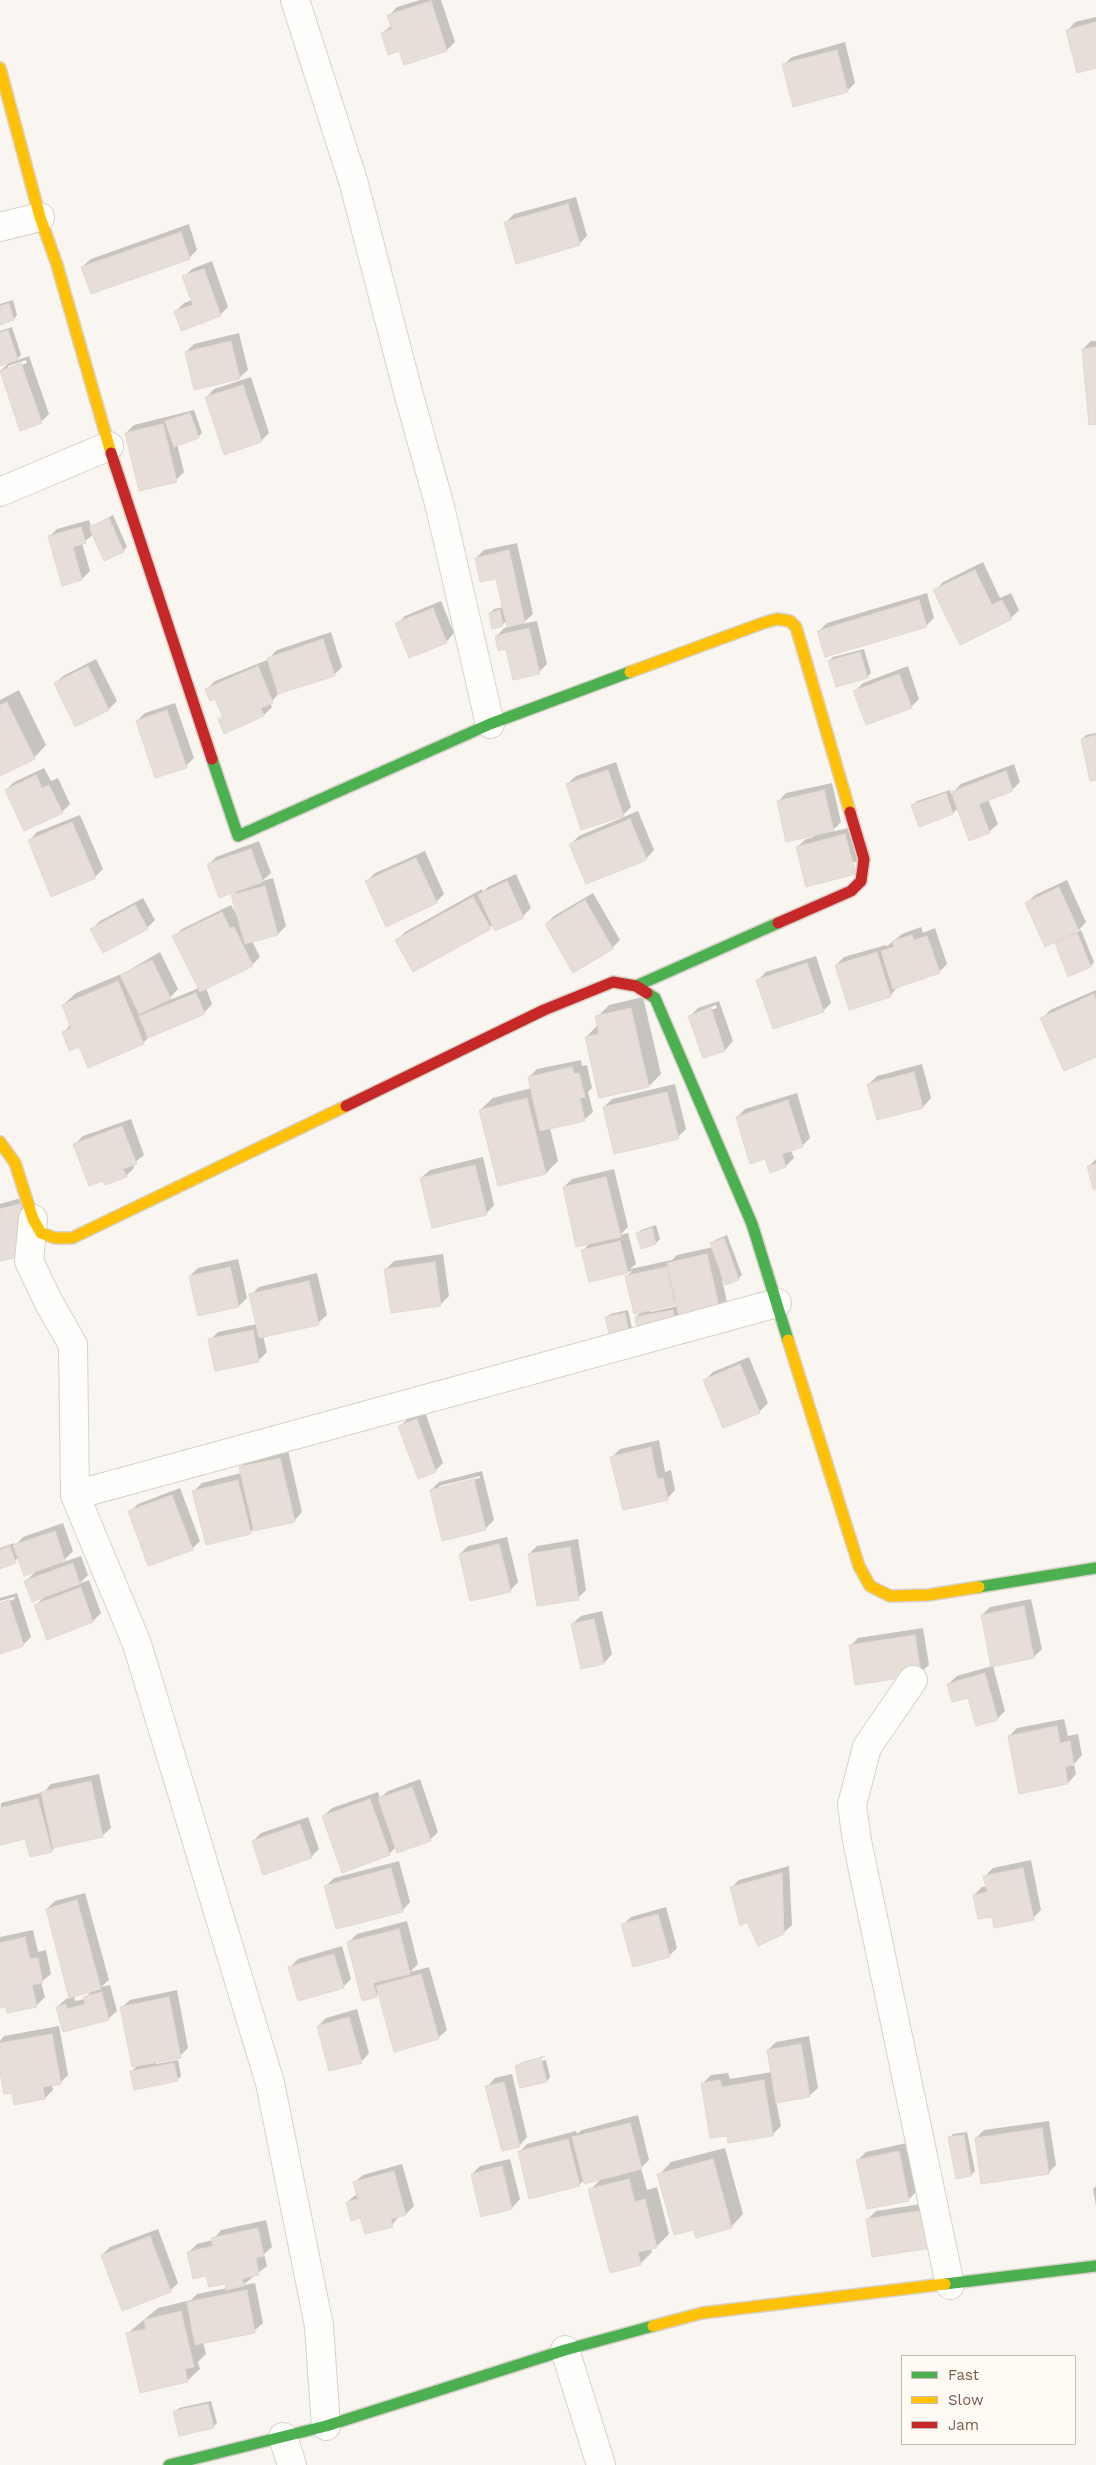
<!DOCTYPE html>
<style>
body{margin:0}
#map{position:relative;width:1096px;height:2465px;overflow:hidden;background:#f9f5f0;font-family:"Work Sans",sans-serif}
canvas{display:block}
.legend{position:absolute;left:901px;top:2355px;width:175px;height:90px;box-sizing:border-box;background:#fffaf3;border:1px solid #cabbb1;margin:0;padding:6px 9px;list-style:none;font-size:15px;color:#7a5c4d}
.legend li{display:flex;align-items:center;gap:10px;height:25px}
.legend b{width:25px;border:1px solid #cabbb1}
</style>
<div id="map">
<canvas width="1096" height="2465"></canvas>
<ul class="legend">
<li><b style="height:6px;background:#4caf50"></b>Fast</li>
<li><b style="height:6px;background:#ffc107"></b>Slow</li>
<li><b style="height:6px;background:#c62828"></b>Jam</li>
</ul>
</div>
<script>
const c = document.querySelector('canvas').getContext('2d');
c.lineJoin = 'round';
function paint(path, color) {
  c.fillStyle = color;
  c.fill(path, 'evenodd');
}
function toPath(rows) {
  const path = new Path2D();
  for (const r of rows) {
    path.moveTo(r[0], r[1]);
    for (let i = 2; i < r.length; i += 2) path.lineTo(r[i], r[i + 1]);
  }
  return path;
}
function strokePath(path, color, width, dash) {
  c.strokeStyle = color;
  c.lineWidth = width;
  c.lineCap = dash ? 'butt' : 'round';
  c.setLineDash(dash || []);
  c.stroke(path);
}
const shadow = toPath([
 [420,0,441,0,455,42,447,50,400,49,382,33,392,25,389,16,397,7],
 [1096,17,1096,67,1067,31,1075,22],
 [845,42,855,83,847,91,783,65,792,57],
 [576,197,587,236,579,244,506,222,514,214],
 [189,224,197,250,189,258,82,267,91,259],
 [212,261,228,307,220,315,176,311,184,303,192,300,184,277,192,269],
 [13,300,17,315,14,319,0,323,0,304],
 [12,327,21,355,15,361,29,356,49,414,41,422,0,371,11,361,0,365,0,331],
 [26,360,27,363,8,369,8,366],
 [239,333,248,370,239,378,186,352,194,344],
 [1091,341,1096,341,1096,423,1083,349],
 [251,377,269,433,261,441,206,398,214,389],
 [194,410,202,433,198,437,177,444,184,472,176,480,126,433,134,425],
 [113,515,127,547,123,551,94,534,82,543,90,571,82,579,49,537,57,529,89,520,91,527],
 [517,543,533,614,522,624,537,621,547,664,539,672,496,637,504,628,509,627,507,620,502,625,490,613,494,609,504,607,497,577,476,558,484,550],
 [983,562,1000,598,1011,593,1019,610,1011,618,935,591,943,582],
 [927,593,934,618,926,626,819,631,827,623],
 [441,601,454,633,446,642,397,624,405,616],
 [331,632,342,667,334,675,280,692,270,703,272,707,264,715,219,720,223,715,216,697,207,689,215,681,267,660,277,650],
 [864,649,871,673,867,677,829,661,833,657],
 [96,659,117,701,109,709,75,725,55,684,63,676],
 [908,666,919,699,911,707,855,691,863,683],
 [19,690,46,745,34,758,0,775,0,700],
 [175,703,194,758,186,766,137,721,145,713],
 [1096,733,1096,779,1082,739,1086,735],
 [616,762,631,807,623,815,567,784,576,776],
 [1014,764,1020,782,1012,790,988,799,998,824,989,832,958,808,953,813,920,825,913,805,917,801,950,790,951,794,961,784],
 [44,768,51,781,58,778,70,804,62,812,6,790,14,782],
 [832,783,841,822,831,832,853,827,863,864,797,847,806,839,814,837,813,835,778,802,786,793],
 [638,811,654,850,646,859,571,844,579,836],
 [80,815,103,869,95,877,29,841,37,832],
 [259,841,271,873,262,881,273,878,286,926,278,934,252,941,260,957,252,965,206,988,212,1004,204,1013,151,1035,143,1043,88,1066,80,1045,63,1033,71,1024,63,1005,76,993,126,972,160,952,178,989,167,1001,199,988,174,937,182,929,231,905,238,917,232,896,238,890,208,865,216,857],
 [425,851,444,894,436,902,367,881,375,873],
 [516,874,531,908,523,916,495,930,493,925,413,971,397,940,405,932,482,889,483,892,488,887],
 [1067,880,1086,922,1076,933,1081,930,1094,962,1091,966,1056,943,1061,938,1027,903,1035,895],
 [593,893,620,940,612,948,546,924,554,916],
 [143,898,155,920,147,928,92,929,100,921],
 [921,927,923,933,935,928,947,964,939,972,898,986,890,996,836,965,844,957,886,945,886,947,902,934],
 [816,956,831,1003,823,1011,758,980,766,972],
 [1096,990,1096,1056,1042,1019,1050,1010],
 [643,997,661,1074,649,1086,586,1037,598,1025,597,1017,609,1005],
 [719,1001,733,1041,725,1050,704,1057,690,1016,698,1008],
 [716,1005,717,1008,698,1014,698,1012],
 [581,1060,582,1066,587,1065,592,1088,588,1092,593,1112,584,1120,550,1128,558,1161,546,1173,480,1110,493,1098,532,1088,529,1077,537,1069],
 [922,1064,931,1098,923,1107,869,1084,877,1076],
 [675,1084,686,1129,678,1137,604,1107,612,1099],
 [797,1093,810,1138,802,1146,791,1150,794,1158,786,1166,770,1171,766,1157,737,1117,745,1109],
 [131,1119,144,1155,133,1164,134,1168,126,1176,75,1144,83,1136],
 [483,1157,494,1205,486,1214,421,1178,430,1170],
 [1096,1159,1096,1187,1089,1166],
 [614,1169,628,1227,620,1235,628,1233,636,1264,630,1269,672,1260,677,1255,713,1247,711,1244,715,1240,727,1235,742,1275,738,1279,722,1279,727,1302,719,1310,679,1320,636,1317,642,1311,626,1277,632,1271,590,1281,583,1250,590,1243,564,1187,572,1179],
 [677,1301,678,1306,650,1312,650,1309],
 [28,1196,21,1254,0,1260,0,1204],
 [656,1225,660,1239,656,1243,637,1234,641,1230],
 [443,1254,449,1296,441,1304,392,1312,386,1269,394,1261],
 [238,1259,247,1298,239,1306,199,1315,190,1276,198,1268],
 [317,1273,327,1315,318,1323,263,1336,267,1352,259,1360,210,1340,218,1332,257,1324,251,1295,259,1287],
 [628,1310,632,1328,629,1332,606,1317,610,1314],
 [749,1357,768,1403,760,1411,724,1427,705,1380,713,1372],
 [425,1412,443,1463,435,1471,400,1427,408,1418],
 [659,1440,665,1472,671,1470,675,1490,667,1499,612,1457,620,1449],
 [288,1450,302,1512,294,1521,254,1528,250,1533,194,1491,202,1483,241,1473,240,1468,248,1460],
 [482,1471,494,1520,486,1528,443,1539,431,1490,439,1482],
 [480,1476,480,1478,439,1489,439,1486],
 [180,1488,200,1541,192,1549,130,1512,138,1504],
 [63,1523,73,1551,61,1563,81,1556,88,1575,79,1584,89,1580,101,1613,93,1621,36,1605,45,1596,26,1581,37,1570,19,1558,0,1568,0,1548,14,1543,15,1546,23,1537],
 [507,1537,518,1582,510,1591,460,1554,468,1546],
 [578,1539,586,1590,578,1598,529,1554,537,1546],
 [17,1593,31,1637,23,1645,0,1653,0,1604,15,1599,14,1597,0,1601,0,1598],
 [1031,1599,1042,1649,1034,1657,993,1666,1005,1711,997,1719,969,1696,948,1684,957,1676,992,1666,982,1615,990,1607],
 [602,1611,612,1654,604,1663,572,1624,581,1616],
 [923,1628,929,1665,920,1673,850,1646,858,1638],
 [1064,1719,1068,1736,1078,1734,1082,1755,1074,1764,1076,1774,1068,1783,1009,1736,1017,1728],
 [99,1774,111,1828,102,1836,56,1846,51,1851,26,1838,0,1839,1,1803,44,1792,51,1784],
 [420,1779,438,1832,430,1840,396,1847,389,1854,323,1816,332,1808,378,1792,380,1798,388,1791],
 [308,1817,319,1849,311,1857,253,1841,261,1833],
 [1031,1860,1041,1910,1033,1918,993,1915,974,1895,982,1887,987,1886,985,1876,993,1868],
 [399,1861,410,1902,402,1911,326,1886,334,1878],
 [789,1866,792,1925,783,1933,731,1888,739,1880],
 [85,1893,109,1980,101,1987,110,1985,117,2011,108,2019,57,2007,66,1999,71,1998,47,1909,55,1901],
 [92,1990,85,1999,75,2001,74,1995],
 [666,1907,677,1948,669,1956,623,1925,631,1917],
 [407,1921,418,1964,410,1972,429,1967,447,2030,438,2038,379,1992,376,1996,349,1942,357,1934],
 [33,1930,38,1952,46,1950,51,1974,41,1982,45,1997,36,2006,0,2007,0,1937],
 [342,1946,351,1979,343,1987,290,1967,298,1959],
 [177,1990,188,2048,180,2056,156,2061,156,2064,178,2060,181,2076,177,2080,131,2072,138,2065,121,2008,130,2000],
 [357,2009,369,2053,361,2062,318,2026,326,2018],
 [59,2026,68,2075,60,2083,52,2084,53,2090,45,2098,13,2092,0,2065,0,2041,4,2036],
 [809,2036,818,2088,809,2096,776,2101,781,2126,772,2135,728,2134,702,2084,711,2075,728,2073,730,2079,772,2072,768,2050,776,2042],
 [545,2056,545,2057,519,2064,520,2063],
 [546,2060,550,2077,547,2081,516,2066,519,2064,519,2066],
 [512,2074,527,2137,519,2146,487,2087,495,2078],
 [638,2115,649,2160,641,2168,647,2190,657,2187,669,2234,656,2247,651,2248,652,2252,640,2264,590,2190,602,2178,584,2180,579,2185,519,2152,527,2144,576,2131,577,2134,582,2130],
 [1049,2121,1056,2165,1048,2173,976,2138,984,2130],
 [967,2132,975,2171,971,2175,950,2138,953,2134],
 [907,2143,917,2191,909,2199,858,2160,866,2152],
 [725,2148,743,2214,731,2227,694,2229,659,2175,671,2162],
 [510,2159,520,2199,512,2208,472,2174,480,2166],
 [402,2164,414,2206,406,2214,400,2215,392,2225,361,2216,347,2202,357,2194,354,2183,363,2175],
 [1096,2186,1096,2206,1093,2189],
 [934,2202,939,2239,868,2219,876,2211],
 [266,2220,272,2247,264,2254,267,2266,243,2285,255,2283,263,2323,254,2331,203,2342,206,2354,198,2362,200,2369,187,2381,128,2333,158,2308,191,2300,197,2294,227,2288,226,2282,207,2275,189,2252,197,2244,213,2240,221,2230],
 [158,2229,178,2283,170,2291,102,2255,110,2247],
 [211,2401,217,2423,213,2427,175,2412,179,2408]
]);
const building = toPath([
 [431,1,447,51,404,65,399,51,388,55,381,33,392,29,387,15,431,1],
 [1096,22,1096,68,1077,73,1066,30,1096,22],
 [837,50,848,92,793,107,782,64,837,50],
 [568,204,580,245,516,264,504,222,568,204],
 [181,232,190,259,91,294,81,267,181,232],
 [204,269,221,316,181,331,174,311,193,305,182,276,204,269],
 [9,303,14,320,0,325,0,306,9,303],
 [8,330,18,360,0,366,0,333,8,330],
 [231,341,240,379,194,390,185,352,231,341],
 [1096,347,1096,424,1089,425,1082,349,1096,347],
 [21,363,42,423,20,431,0,371,21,363],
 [243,385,262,442,224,455,205,397,243,385],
 [190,413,199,438,174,447,165,421,190,413],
 [163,424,177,482,139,491,125,433,163,424],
 [109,518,124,552,104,561,89,527,109,518],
 [81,527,86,543,73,547,82,580,62,586,48,536,81,527],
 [509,550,525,623,507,627,496,579,480,582,475,558,509,550],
 [975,570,992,605,1002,600,1012,619,960,645,933,590,975,570],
 [919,600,927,627,825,657,817,631,919,600],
 [433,608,447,643,409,658,395,623,433,608],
 [500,610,503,626,492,629,489,613,500,610],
 [529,628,540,674,513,680,506,649,498,651,495,636,529,628],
 [323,639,335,676,278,694,267,658,323,639],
 [860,652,868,678,836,687,828,661,860,652],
 [88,666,109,710,75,727,54,683,88,666],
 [258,666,273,703,261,708,264,716,224,734,218,719,223,717,215,699,210,701,205,689,258,666],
 [899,674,912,708,866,725,853,691,899,674],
 [7,702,35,759,0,776,0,705,7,702],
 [167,710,187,768,155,778,136,721,167,710],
 [1096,735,1096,780,1090,781,1081,739,1096,735],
 [608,770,624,816,581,830,566,784,608,770],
 [1006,771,1013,791,979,804,990,833,969,841,951,792,1006,771],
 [36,775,42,788,49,785,63,813,24,831,5,790,36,775],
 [824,790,834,831,786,842,777,801,824,790],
 [946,793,953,814,919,827,911,805,946,793],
 [630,819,647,860,586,884,569,844,630,819],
 [72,822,96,878,51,897,28,840,72,822],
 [845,834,856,874,806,887,796,847,845,834],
 [251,849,263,882,219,898,207,864,251,849],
 [416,858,437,903,386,927,365,881,416,858],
 [507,881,524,918,495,931,478,895,507,881],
 [265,886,278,935,245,944,231,895,265,886],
 [1059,887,1079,931,1045,947,1025,903,1059,887],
 [473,897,491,929,413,972,395,940,473,897],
 [585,900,613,949,573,973,545,924,585,900],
 [135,905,148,929,103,953,90,929,135,905],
 [222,912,230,928,234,927,253,966,200,992,172,936,222,912],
 [1077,933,1091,967,1068,977,1055,943,1077,933],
 [912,935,914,940,927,936,940,973,893,989,881,951,894,947,892,941,912,935],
 [877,952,891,997,849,1010,835,965,877,952],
 [152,960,171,999,139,1014,120,975,152,960],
 [807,963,824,1012,773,1029,756,980,807,963],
 [118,981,144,1044,88,1068,79,1047,69,1051,62,1032,71,1028,62,1005,118,981],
 [196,993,205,1014,148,1038,139,1016,196,993],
 [1094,994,1096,1000,1096,1057,1064,1071,1040,1018,1094,994],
 [631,1008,649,1087,599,1098,585,1037,599,1034,595,1016,631,1008],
 [711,1008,725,1051,703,1058,688,1016,711,1008],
 [572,1067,574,1074,579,1073,585,1097,580,1098,585,1121,540,1131,528,1077,572,1067],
 [914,1072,923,1108,877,1120,867,1084,914,1072],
 [667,1092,679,1139,614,1154,603,1107,667,1092],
 [527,1098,546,1174,498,1186,479,1110,527,1098],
 [788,1100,803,1147,782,1154,786,1167,770,1173,765,1159,750,1164,736,1117,788,1100],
 [122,1126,137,1164,123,1169,127,1177,105,1185,103,1181,89,1186,73,1144,122,1126],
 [1096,1164,1096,1189,1093,1189,1087,1166,1096,1164],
 [475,1165,487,1215,432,1228,420,1178,475,1165],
 [606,1177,621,1237,576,1247,563,1187,606,1177],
 [20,1204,24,1220,17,1221,22,1256,0,1261,0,1209,20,1204],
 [652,1228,656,1244,641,1249,636,1233,652,1228],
 [724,1238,739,1280,725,1285,710,1243,724,1238],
 [620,1241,628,1273,589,1282,581,1250,620,1241],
 [707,1254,720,1311,680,1321,667,1263,707,1254],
 [435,1262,441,1306,391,1313,384,1269,435,1262],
 [230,1267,239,1307,198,1316,189,1276,230,1267],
 [667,1267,675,1305,634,1314,625,1276,667,1267],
 [309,1281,319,1325,259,1338,249,1294,309,1281],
 [673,1310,676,1327,638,1334,635,1317,673,1310],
 [625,1313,629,1333,610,1338,605,1317,625,1313],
 [253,1330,259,1362,215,1371,208,1339,253,1330],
 [740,1364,760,1413,723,1428,703,1380,740,1364],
 [417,1419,436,1472,418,1479,398,1426,417,1419],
 [651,1447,657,1479,663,1478,668,1500,623,1510,610,1457,651,1447],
 [280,1458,295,1522,254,1531,239,1467,280,1458],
 [474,1479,486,1530,442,1541,430,1490,474,1479],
 [238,1480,251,1534,206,1545,192,1491,238,1480],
 [172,1495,193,1550,148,1566,128,1511,172,1495],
 [55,1531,65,1561,24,1576,13,1545,55,1531],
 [499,1544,511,1592,470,1601,459,1554,499,1544],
 [10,1546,16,1563,0,1569,0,1550,10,1546],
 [570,1547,579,1600,537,1606,528,1554,570,1547],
 [73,1563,80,1584,32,1602,24,1581,73,1563],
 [81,1587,93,1622,47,1640,34,1605,81,1587],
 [9,1600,24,1646,0,1654,0,1603,9,1600],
 [1024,1606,1034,1658,991,1667,981,1615,1024,1606],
 [594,1619,604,1664,581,1669,571,1624,594,1619],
 [915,1635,921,1675,855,1685,849,1645,915,1635],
 [985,1673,998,1720,976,1726,968,1698,952,1702,947,1684,985,1673],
 [1057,1726,1060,1743,1070,1741,1074,1765,1065,1767,1068,1784,1019,1794,1008,1736,1057,1726],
 [91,1781,103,1837,53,1848,41,1792,91,1781],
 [412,1787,431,1841,397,1853,378,1798,412,1787],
 [38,1799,52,1852,30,1857,25,1839,0,1845,0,1808,38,1799],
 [370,1799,390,1855,342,1873,322,1816,370,1799],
 [300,1824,312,1858,263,1875,252,1841,300,1824],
 [391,1868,403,1912,336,1929,324,1886,391,1868],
 [1023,1868,1034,1920,994,1928,992,1917,978,1919,973,1895,987,1892,983,1876,1023,1868],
 [782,1873,784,1934,758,1946,747,1922,740,1926,730,1887,782,1873],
 [77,1900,101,1989,69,1998,46,1909,77,1900],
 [658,1914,670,1957,633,1967,621,1924,658,1914],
 [399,1929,410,1974,373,1983,377,1997,362,2001,347,1942,399,1929],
 [25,1937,30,1959,38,1958,43,1983,32,1985,37,2007,7,2013,6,2007,0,2008,0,1943,25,1937],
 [334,1954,344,1988,298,2001,288,1967,334,1954],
 [421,1974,439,2039,394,2052,376,1986,421,1974],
 [102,1992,109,2020,63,2032,56,2007,66,2004,67,2009,85,2004,83,1997,102,1992],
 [169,1997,181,2058,132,2067,120,2007,169,1997],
 [349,2017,362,2063,329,2071,317,2026,349,2017],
 [52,2034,61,2084,43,2087,45,2099,14,2105,12,2093,4,2094,0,2072,0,2043,52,2034],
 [801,2044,810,2097,776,2103,767,2050,801,2044],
 [541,2059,547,2082,520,2088,515,2066,541,2059],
 [174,2063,178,2081,134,2090,130,2071,174,2063],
 [720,2080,722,2087,764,2080,773,2136,728,2143,727,2136,710,2138,701,2083,720,2080],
 [504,2082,520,2147,502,2151,485,2086,504,2082],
 [630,2123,642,2169,584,2184,572,2137,630,2123],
 [1042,2128,1049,2174,981,2184,975,2138,1042,2128],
 [964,2135,971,2176,956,2179,948,2137,964,2135],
 [568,2139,580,2186,529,2199,518,2151,568,2139],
 [899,2151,909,2201,867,2209,856,2160,899,2151],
 [713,2159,732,2228,696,2238,693,2230,674,2235,657,2174,713,2159],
 [502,2166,512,2209,481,2217,471,2174,502,2166],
 [394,2171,406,2215,391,2219,393,2227,365,2234,360,2218,351,2221,346,2202,358,2199,353,2182,394,2171],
 [629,2179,635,2202,645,2199,657,2248,638,2252,641,2265,610,2273,588,2189,629,2179],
 [926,2210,932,2248,872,2257,866,2219,926,2210],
 [258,2228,264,2256,256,2258,259,2275,242,2279,244,2286,226,2290,225,2284,209,2287,206,2276,193,2279,187,2252,213,2246,211,2238,258,2228],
 [150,2236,171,2292,122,2311,101,2255,150,2236],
 [247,2290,255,2333,195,2345,187,2302,247,2290],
 [181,2311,194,2367,185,2369,188,2382,140,2393,126,2333,146,2329,144,2320,181,2311],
 [208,2404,214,2428,179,2436,173,2411,208,2404]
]);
const street = toPath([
 [295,0,354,184,408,392,440,507,490,724],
 [0,227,40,217],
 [0,492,109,446],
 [33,1219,29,1261,48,1301,73,1345,75,1495,137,1644,270,2083,319,2326,326,2426],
 [75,1495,777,1303],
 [913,1680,867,1747,852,1805,857,1841,950,2285],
 [565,2350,601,2465],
 [283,2437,292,2465]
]);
const fast = toPath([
 [212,759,238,836,490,724,630,672],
 [636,986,778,923],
 [647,993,655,998,752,1224,788,1340],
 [979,1587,1096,1568],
 [945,2284,1096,2266],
 [169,2465,326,2426,565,2350,653,2326]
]);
const slow = toPath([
 [0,68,40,217,57,265,111,453],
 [630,672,763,623,777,619,790,621,796,627,850,812],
 [0,1142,15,1163,33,1219,41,1233,55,1238,72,1238,346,1106],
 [788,1340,859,1566,870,1586,890,1596,928,1595,979,1587],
 [653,2326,702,2313,945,2284]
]);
const jam = toPath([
 [111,453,212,759],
 [778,923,851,891,861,881,864,859,850,812],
 [346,1106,544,1010,613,982,636,986,647,993]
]);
paint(shadow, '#0003');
paint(building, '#e6ded7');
strokePath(building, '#e2d8d2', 1);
strokePath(street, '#d7d1cb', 30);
strokePath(fast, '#d9d2cb', 14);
strokePath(slow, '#d9d2cb', 14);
strokePath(jam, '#d9d2cb', 14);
strokePath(street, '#fefefd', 28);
strokePath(fast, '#4caf50', 11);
strokePath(slow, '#ffc107', 11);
strokePath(jam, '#c62828', 11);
</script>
